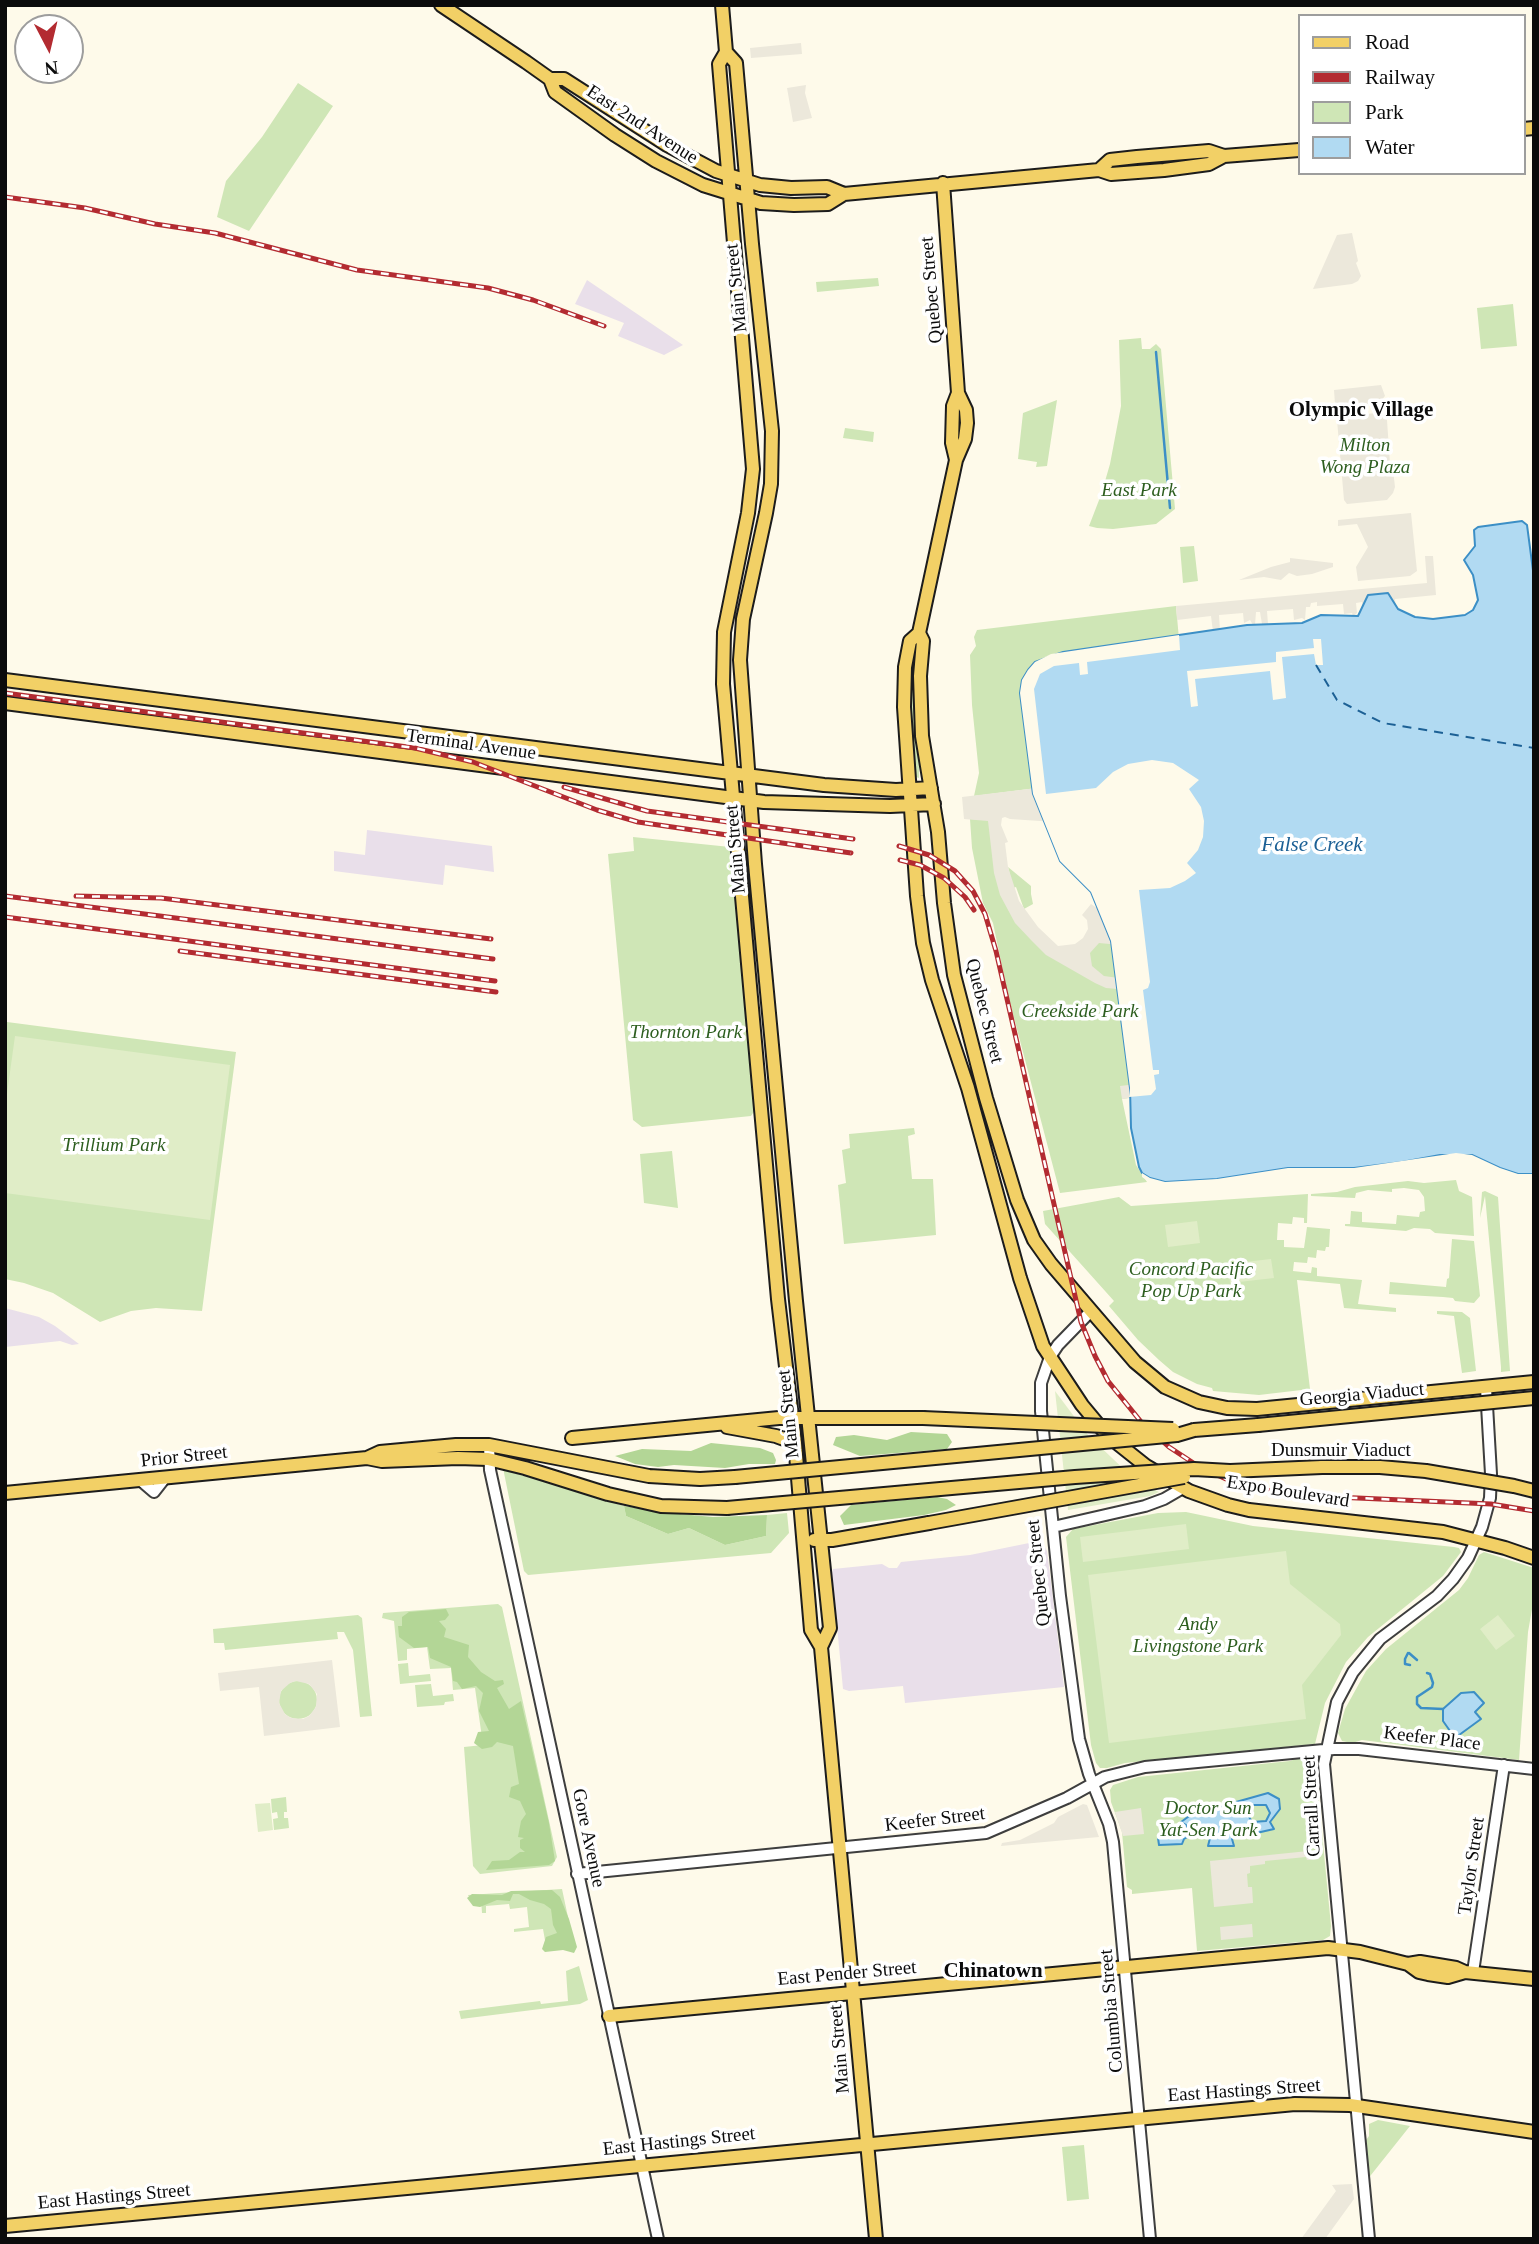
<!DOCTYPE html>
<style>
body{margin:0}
#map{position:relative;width:1539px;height:2244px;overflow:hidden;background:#fefaea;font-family:"Times New Roman",serif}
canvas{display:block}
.frame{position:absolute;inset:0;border:7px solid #0b0b0b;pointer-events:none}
.legend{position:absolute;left:1298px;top:14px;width:228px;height:161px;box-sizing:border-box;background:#fff;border:2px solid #9d9d9d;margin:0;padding:9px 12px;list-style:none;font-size:21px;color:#0b0b0b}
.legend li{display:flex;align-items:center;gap:14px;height:35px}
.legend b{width:35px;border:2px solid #9d9d9d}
.north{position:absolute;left:14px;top:14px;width:70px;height:70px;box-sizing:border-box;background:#fff;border:2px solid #9d9d9d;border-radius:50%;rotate:173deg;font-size:19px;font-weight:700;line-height:28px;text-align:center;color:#0b0b0b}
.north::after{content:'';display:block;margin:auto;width:24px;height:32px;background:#b32b31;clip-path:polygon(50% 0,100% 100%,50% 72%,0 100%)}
</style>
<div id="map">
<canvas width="1539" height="2244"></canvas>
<div class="frame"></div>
<ul class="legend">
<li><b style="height:9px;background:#f2d066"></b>Road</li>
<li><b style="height:9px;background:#b32b31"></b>Railway</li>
<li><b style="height:19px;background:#cfe6b6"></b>Park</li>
<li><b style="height:19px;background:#b1daf2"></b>Water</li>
</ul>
<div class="north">N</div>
</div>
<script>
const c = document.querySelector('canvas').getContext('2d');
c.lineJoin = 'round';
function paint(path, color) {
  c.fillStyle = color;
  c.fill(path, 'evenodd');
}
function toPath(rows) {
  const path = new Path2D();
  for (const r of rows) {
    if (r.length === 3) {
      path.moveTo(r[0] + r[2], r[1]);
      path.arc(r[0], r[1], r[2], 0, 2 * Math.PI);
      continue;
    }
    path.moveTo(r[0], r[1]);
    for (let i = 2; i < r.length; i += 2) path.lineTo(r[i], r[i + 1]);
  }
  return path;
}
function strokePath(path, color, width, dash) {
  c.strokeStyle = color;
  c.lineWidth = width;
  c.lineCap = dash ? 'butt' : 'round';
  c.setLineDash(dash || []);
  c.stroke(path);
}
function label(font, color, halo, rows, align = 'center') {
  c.font = font + ' "Times New Roman",serif';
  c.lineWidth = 7;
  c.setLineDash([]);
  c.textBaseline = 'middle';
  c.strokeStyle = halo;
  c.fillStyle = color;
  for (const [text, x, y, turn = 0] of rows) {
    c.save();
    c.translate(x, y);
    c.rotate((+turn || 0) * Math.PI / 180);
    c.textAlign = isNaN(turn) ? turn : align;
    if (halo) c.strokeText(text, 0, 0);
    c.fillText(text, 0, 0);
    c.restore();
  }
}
const industrial = toPath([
 [587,280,683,345,664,355,618,336,624,323,575,304],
 [367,830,492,846,494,872,445,865,443,885,334,871,334,851,365,855],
 [5,1308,39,1317,55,1326,79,1344,72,1345,60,1341,5,1347],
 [1034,1542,1043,1544,1047,1551,1064,1687,905,1703,903,1686,849,1691,843,1689,832,1573,833,1569,882,1564,889,1568,897,1568,901,1562,970,1555]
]);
const green = toPath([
 [298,83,333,106,249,231,217,217,226,181,262,137],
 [878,278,879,286,817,292,816,282],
 [1513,304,1517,346,1481,349,1477,308],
 [1141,338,1142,349,1150,349,1156,344,1161,349,1175,509,1156,524,1113,529,1097,528,1089,526,1101,495,1110,464,1121,406,1119,340],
 [1057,400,1047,466,1036,467,1037,462,1018,459,1023,413],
 [845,428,874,432,873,442,843,438],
 [1194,546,1198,581,1183,583,1180,547],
 [1176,606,1180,650,1045,787,974,796,979,773,972,705,970,655,976,646,974,637,977,630],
 [914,687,919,766,919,778,916,777,911,719,910,688],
 [970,819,1000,821,1005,868,1016,901,1033,926,1056,948,1076,947,1118,934,1151,1095,1122,1099,1136,1165,1147,1182,1060,1193,1008,995,993,923,983,903,972,848],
 [633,837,730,847,755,1110,751,1116,642,1127,633,1120,608,854,634,851],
 [1008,867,1031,886,1031,894,1033,904,1024,909,1016,887,1013,888],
 [7,1022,236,1052,202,1311,156,1308,131,1311,100,1322,53,1293,24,1283,5,1279,5,1037],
 [914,1128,915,1134,908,1136,912,1179,933,1179,936,1235,844,1244,838,1185,846,1183,842,1150,850,1148,849,1134],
 [672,1151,678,1208,644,1203,640,1154],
 [1456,1180,1459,1191,1472,1197,1474,1236,1435,1233,1430,1229,1414,1228,1406,1231,1345,1226,1345,1224,1350,1224,1351,1211,1362,1212,1362,1222,1396,1224,1397,1215,1419,1217,1420,1212,1425,1211,1424,1197,1419,1190,1404,1188,1392,1189,1392,1192,1368,1190,1356,1193,1355,1198,1311,1196,1311,1194,1337,1192,1355,1187,1408,1181,1424,1183],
 [1485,1191,1498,1197,1510,1371,1501,1372,1501,1367,1485,1196,1480,1218,1482,1192],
 [1308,1194,1307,1223,1304,1223,1304,1218,1293,1217,1292,1224,1278,1223,1277,1240,1284,1240,1284,1247,1304,1248,1307,1227,1330,1229,1329,1247,1326,1247,1325,1251,1317,1250,1316,1258,1308,1257,1307,1263,1294,1262,1293,1271,1311,1273,1312,1267,1317,1268,1317,1276,1362,1280,1358,1304,1396,1308,1396,1312,1344,1308,1340,1284,1297,1280,1310,1389,1259,1395,1213,1391,1212,1388,1197,1384,1173,1372,1159,1360,1138,1340,1109,1306,1114,1301,1045,1224,1043,1211,1119,1197,1131,1206],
 [1452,1239,1474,1241,1480,1296,1474,1303,1455,1301,1453,1298,1443,1297,1389,1294,1390,1282,1446,1287,1447,1279,1449,1278],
 [1437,1311,1462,1312,1470,1318,1476,1371,1462,1373,1454,1316,1437,1314],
 [503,1468,624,1506,626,1516,668,1534,689,1528,725,1545,766,1536,767,1515,787,1513,789,1533,771,1553,528,1575,524,1571],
 [1186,1512,1253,1526,1454,1547,1459,1548,1461,1552,1443,1576,1368,1637,1346,1662,1325,1703,1315,1744,1125,1763,1107,1768,1100,1768,1096,1763,1091,1745,1066,1537,1073,1529,1158,1513],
 [1484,1552,1534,1568,1534,1598,1528,1632,1519,1760,1362,1740,1352,1743,1342,1741,1338,1733,1345,1709,1366,1671,1386,1649,1459,1590,1468,1578,1479,1555],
 [498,1604,502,1607,557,1857,552,1866,480,1874,473,1866,464,1747,483,1745,475,1688,453,1690,451,1668,430,1669,427,1647,407,1649,407,1660,398,1661,394,1621,382,1618,383,1613],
 [358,1615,362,1618,372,1716,360,1717,353,1650,344,1632,337,1632,338,1639,225,1650,224,1643,214,1643,213,1629],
 [408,1663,409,1676,430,1674,431,1681,400,1684,398,1664],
 [298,1700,19],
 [431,1684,433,1696,453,1694,454,1701,445,1702,444,1705,417,1707,415,1685],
 [1298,1758,1311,1761,1316,1770,1331,1926,1330,1936,1323,1940,1197,1951,1192,1888,1132,1894,1132,1890,1127,1887,1122,1832,1111,1802,1110,1790,1113,1785,1138,1777,1290,1761],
 [286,1797,287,1812,284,1812,284,1818,288,1818,289,1828,274,1830,273,1819,278,1818,277,1812,272,1813,271,1799],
 [562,1889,574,1945,546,1946,543,1929,514,1932,514,1929,529,1927,527,1907,510,1909,509,1904,486,1906,486,1913,482,1913,481,1899,470,1899,468,1895],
 [579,1966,588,2000,580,2004,461,2019,459,2011,540,2001,541,2004,568,2001,566,1971],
 [1378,2120,1410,2126,1367,2180,1364,2143,1369,2136,1369,2124],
 [1084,2145,1089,2199,1067,2201,1062,2147]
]);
const forest = toPath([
 [911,1432,947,1434,952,1442,947,1449,860,1456,833,1445,836,1437,854,1435,887,1440],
 [711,1443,760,1448,773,1453,776,1460,775,1464,749,1464,725,1468,674,1465,658,1467,635,1464,615,1456,642,1449,691,1451],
 [937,1497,947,1499,956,1505,946,1510,924,1515,844,1525,840,1516,851,1505],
 [624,1506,669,1513,713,1517,767,1515,766,1536,725,1545,689,1528,668,1534,626,1516],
 [446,1609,449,1615,445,1620,439,1621,446,1629,444,1637,469,1645,468,1657,481,1672,495,1681,503,1680,504,1684,497,1688,509,1709,521,1701,549,1823,555,1861,549,1865,486,1870,492,1861,509,1860,520,1852,525,1852,520,1848,520,1840,524,1838,518,1837,521,1821,526,1814,520,1801,509,1797,511,1787,519,1784,513,1746,497,1742,492,1747,482,1749,474,1743,478,1732,489,1731,479,1711,483,1693,476,1686,462,1689,457,1682,453,1681,451,1667,430,1658,428,1647,414,1648,399,1637,398,1626,402,1626,402,1617,409,1612],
 [552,1890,560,1897,569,1919,577,1947,574,1953,563,1950,545,1952,542,1949,546,1937,557,1933,553,1925,551,1909,544,1904,530,1900,519,1894,513,1894,510,1901,497,1900,480,1907,473,1906,467,1898,472,1894,502,1895,511,1891]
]);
const pitch = toPath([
 [15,1036,230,1065,210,1220,5,1193,5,1108],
 [1197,1221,1200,1243,1168,1247,1165,1225],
 [1271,1259,1274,1278,1230,1283,1228,1264],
 [1055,1391,1088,1435,1134,1479,1159,1492,1150,1496,1068,1510],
 [1186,1524,1189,1549,1083,1562,1080,1537],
 [1286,1551,1290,1584,1340,1624,1341,1635,1302,1685,1306,1719,1109,1743,1088,1575],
 [1498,1615,1515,1636,1496,1650,1480,1629],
 [270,1803,273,1830,258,1832,255,1804]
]);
const plaza = toPath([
 [801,43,802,54,751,58,750,48],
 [806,85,805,93,812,118,793,122,787,88],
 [1352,233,1358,261,1356,263,1361,276,1358,281,1352,284,1313,289,1337,235],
 [1381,385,1385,396,1379,403,1341,408,1335,404,1334,390],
 [1378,413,1384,415,1387,420,1390,464,1393,470,1395,487,1393,493,1387,500,1347,504,1344,500,1337,420,1342,416],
 [1411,513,1417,571,1410,576,1358,581,1356,567,1368,547,1357,524,1338,526,1338,520],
 [1425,556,1433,556,1436,595,1395,599,1396,609,1363,612,1362,602,1356,603,1357,613,1353,616,1352,613,1344,614,1343,604,1317,606,1317,602,1311,603,1310,607,1306,607,1305,620,1302,618,1294,620,1293,609,1267,611,1268,624,1262,624,1260,612,1256,612,1255,625,1253,625,1250,620,1244,623,1243,613,1219,615,1220,631,1213,632,1211,616,1177,620,1176,606,1427,583],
 [1290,558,1333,563,1333,567,1312,574,1297,576,1289,573,1281,580,1264,577,1239,580,1271,567,1290,562],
 [1045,787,1096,788,1151,1095,1122,1099,1120,1086,1137,1084,1129,990,1106,988,1095,983,1046,955,1031,940,1015,923,1000,895,994,873,988,821,964,819,962,797],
 [1005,817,1010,819,1055,822,1104,913,1091,904,1082,915,1087,920,1088,929,1083,938,1075,944,1058,946,1038,927,1019,901,1008,867,1005,843,1008,842,1001,825,1002,818],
 [1099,943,1120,945,1126,979,1104,976,1092,966,1090,953],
 [332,1660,340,1727,264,1736,259,1687,220,1691,218,1673],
 [296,1681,309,1684,317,1694,316,1707,309,1716,303,1719,291,1718,285,1714,279,1703,281,1691,290,1683],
 [1083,1804,1087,1805,1099,1837,1001,1846,1002,1843,1020,1840,1054,1823,1058,1817],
 [1141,1808,1144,1834,1123,1836,1115,1812],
 [1318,1850,1319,1859,1307,1860,1306,1857,1265,1861,1265,1864,1250,1866,1250,1873,1247,1874,1248,1887,1252,1887,1253,1903,1214,1907,1210,1861],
 [1252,1924,1253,1937,1221,1940,1220,1927],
 [1352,2184,1354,2199,1325,2239,1301,2239,1336,2191,1332,2185]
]);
const water = toPath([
 [1522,521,1527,525,1534,578,1534,1174,1518,1174,1500,1168,1472,1155,1440,1155,1402,1162,1354,1168,1288,1168,1217,1179,1165,1182,1150,1178,1142,1173,1139,1167,1131,1128,1130,1088,1111,941,1091,892,1060,861,1033,794,1020,693,1022,680,1028,670,1035,662,1063,652,1247,625,1302,623,1321,615,1358,616,1368,595,1388,593,1398,609,1415,617,1433,619,1465,615,1473,610,1478,600,1473,575,1464,560,1475,546,1474,530,1478,527,1522,521],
 [1474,1692,1484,1703,1475,1712,1481,1719,1455,1738,1443,1721,1443,1709,1461,1693,1474,1692],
 [1268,1793,1279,1799,1280,1809,1270,1822,1274,1829,1252,1834,1243,1830,1236,1833,1232,1839,1234,1846,1208,1846,1210,1838,1199,1830,1184,1839,1182,1844,1159,1845,1158,1838,1161,1836,1161,1830,1164,1829,1169,1836,1183,1833,1187,1830,1186,1825,1181,1822,1203,1806,1232,1806,1236,1802,1268,1793],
 [1251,1805,1266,1805,1270,1813,1266,1821,1252,1822,1248,1815,1244,1815,1242,1812,1251,1805]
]);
const pier = toPath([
 [1179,635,1180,650,1087,662,1088,674,1080,675,1079,663,1054,666,1040,674,1034,689,1046,794,1096,788,1113,772,1128,764,1152,760,1173,763,1199,780,1189,789,1201,807,1204,821,1203,837,1198,850,1187,863,1196,873,1185,881,1170,888,1139,890,1150,982,1148,988,1143,990,1153,1070,1159,1070,1159,1074,1154,1075,1156,1089,1151,1095,1129,1097,1130,1088,1111,941,1091,892,1060,861,1033,794,1020,693,1022,680,1028,670,1035,662,1051,654],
 [1313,639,1321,639,1323,665,1316,665,1314,654,1282,657,1286,698,1273,700,1270,671,1195,679,1198,706,1191,707,1187,671,1276,662,1276,652,1314,648],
 [1456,1153,1472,1155,1500,1168,1518,1174,1534,1174,1534,1177,1517,1177,1498,1172,1471,1159,1456,1157,1354,1171,1288,1171,1217,1183,1164,1185,1149,1182,1142,1177,1142,1173,1150,1178,1165,1182,1217,1179,1288,1168,1354,1168]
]);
const stream = toPath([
 [1156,352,1170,508],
 [1408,1653,1405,1659,1405,1664,1410,1665],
 [1409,1653,1417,1660],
 [1427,1673,1430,1674,1433,1683,1432,1687,1417,1697,1417,1704,1421,1708,1443,1709]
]);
const ferry = toPath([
 [1316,665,1337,700,1383,723,1534,748]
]);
const minor = toPath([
 [1091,1311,1058,1345,1050,1357,1041,1383,1041,1411,1060,1596,1079,1739,1089,1774,1109,1824,1113,1842,1150,2239],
 [489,1445,490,1470,658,2239],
 [140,1480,154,1492,165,1478],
 [1053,1527,1145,1506,1164,1499,1183,1488],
 [577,1874,986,1833,1067,1798,1105,1777,1145,1767,1334,1749,1359,1749,1534,1769],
 [1473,1972,1504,1765],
 [1369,2239,1324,1764,1337,1702,1353,1672,1380,1639,1437,1596,1453,1579,1468,1558,1482,1527,1490,1498,1491,1474,1486,1388]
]);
const major = toPath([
 [441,5,526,62,550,79,555,92,615,135,656,161,703,185,761,203,794,205,828,204,844,194,1099,170,1111,174,1164,170,1209,164,1224,156],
 [722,5,726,52,736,63,752,244,772,431,771,484,766,513,743,619,740,660,755,864,796,1301,830,1628,821,1647],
 [726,52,719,64,753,469,748,513,724,632,723,684,778,1299,795,1443,811,1630,821,1647,876,2239],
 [550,79,564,79,667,145,716,171,760,185,791,188,827,187,844,194],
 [1523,129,1534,128],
 [1099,170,1110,160,1137,157,1209,151,1224,156,1299,150],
 [943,183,958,393,966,410,967,423,965,439,956,460,919,633,910,641,905,667,904,707,917,896,923,943,932,980,968,1088,1020,1278,1043,1346,1082,1405,1107,1435,1146,1466,1189,1491,1228,1505,1249,1510,1443,1532,1505,1548,1534,1558],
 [956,460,952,443,953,406,958,393],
 [919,633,923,641,920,676,922,736,938,832,944,903,954,975,986,1098,1017,1200,1034,1240,1051,1264,1135,1362,1165,1387,1199,1402,1227,1408,1257,1409,1534,1382],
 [5,680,824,785,896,790,931,788],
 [5,703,764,802,890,806,934,804],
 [727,1427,776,1436,795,1443],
 [1194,1430,1258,1425],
 [572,1438,779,1418,923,1418],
 [367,1458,380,1452,456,1445,489,1445,649,1476,700,1479,735,1477],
 [1230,1471,1322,1467],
 [5,1493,367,1458,382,1461,458,1458,488,1459,525,1468,608,1494,661,1506,727,1508],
 [814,1540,832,1540,929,1523],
 [1408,1964,1419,1972,1428,1974,1448,1977,1465,1972],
 [609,2016,1328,1948,1360,1952,1408,1964,1420,1962,1456,1968,1465,1972,1534,1979],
 [5,2226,1295,2104,1350,2105,1534,2132]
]);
const rail = toPath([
 [5,197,85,208,155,224,215,233,357,270,488,288,533,300,604,326],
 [5,693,415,748,473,762,597,810,638,822,851,853],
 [564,787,647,811,853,839],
 [899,846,929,855,955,871,973,891,985,914,996,951,1081,1322,1095,1356,1108,1381,1142,1423,1169,1447,1198,1466,1226,1479,1263,1490,1313,1496,1491,1504,1534,1511],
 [900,860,920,865,944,878,965,897,974,910],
 [5,896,493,959],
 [76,896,161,898,491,939],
 [5,917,495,981],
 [180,951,496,992]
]);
const majorBridge = toPath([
 [923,1418,1173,1429],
 [1258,1425,1534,1398],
 [1322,1467,1380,1467,1426,1471,1514,1486,1534,1491],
 [735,1477,1177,1435,1194,1430],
 [727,1508,1075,1477,1194,1469,1230,1471],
 [929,1523,1184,1477]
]);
const streetNames = [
 ["East 2nd Avenue",642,125,33],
 ["Main Street",737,288,-96],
 ["Quebec Street",932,290,-95],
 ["Terminal Avenue",471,745,8],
 ["Main Street",736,849,-95],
 ["Quebec Street",984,1011,76],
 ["Georgia Viaduct",1362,1395,-5],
 ["Main Street",789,1414,-96],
 ["Dunsmuir Viaduct",1341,1451],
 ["Prior Street",184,1457,-6],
 ["Expo Boulevard",1288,1492,9],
 ["Quebec Street",1039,1573,-96],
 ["Keefer Place",1432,1739,7],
 ["Carrall Street",1312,1806,-93],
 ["Keefer Street",935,1820,-7],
 ["Gore Avenue",588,1838,78],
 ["Taylor Street",1472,1866,-82],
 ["East Pender Street",847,1974,-5],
 ["Columbia Street",1112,2011,-95],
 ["Main Street",840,2049,-95],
 ["East Hastings Street",1244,2091,-4],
 ["East Hastings Street",679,2142,-6],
 ["East Hastings Street",114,2197,-5]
];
const parkNames = [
 ["Milton",1365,446],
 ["Wong Plaza",1365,468],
 ["East Park",1139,491],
 ["Creekside Park",1080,1012],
 ["Thornton Park",686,1033],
 ["Trillium Park",114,1146],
 ["Concord Pacific",1191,1270],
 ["Pop Up Park",1191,1292],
 ["Andy",1198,1625],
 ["Livingstone Park",1198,1647],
 ["Doctor Sun",1208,1809],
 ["Yat-Sen Park",1208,1831]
];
const neighbourhoodNames = [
 ["Olympic Village",1361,411],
 ["Chinatown",993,1972]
];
const waterNames = [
 ["False Creek",1312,845]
];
paint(industrial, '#e9dfea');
paint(green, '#cfe6b6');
paint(forest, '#b3d696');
paint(pitch, '#e0edc7');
paint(plaza, '#ece8db');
paint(water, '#b1daf2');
strokePath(water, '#3c8fc6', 2);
paint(pier, '#fefaea');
strokePath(stream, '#3c8fc6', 2.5);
strokePath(ferry, '#1c6095', 2, [9, 7]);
strokePath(minor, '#3e3e3e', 14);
strokePath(major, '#1c1c1c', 16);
strokePath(minor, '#fff', 10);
strokePath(major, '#f2d066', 12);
strokePath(rail, '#b32b31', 5);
strokePath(rail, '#fff', 2.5, [8]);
strokePath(majorBridge, '#1c1c1c', 16, []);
strokePath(majorBridge, '#f2d066', 12);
label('19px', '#0b0b0b', '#fff', streetNames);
label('italic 19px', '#2d5e1f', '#fff', parkNames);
label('bold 21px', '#0b0b0b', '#fff', neighbourhoodNames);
label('italic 21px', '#1c6095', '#fff', waterNames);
</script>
